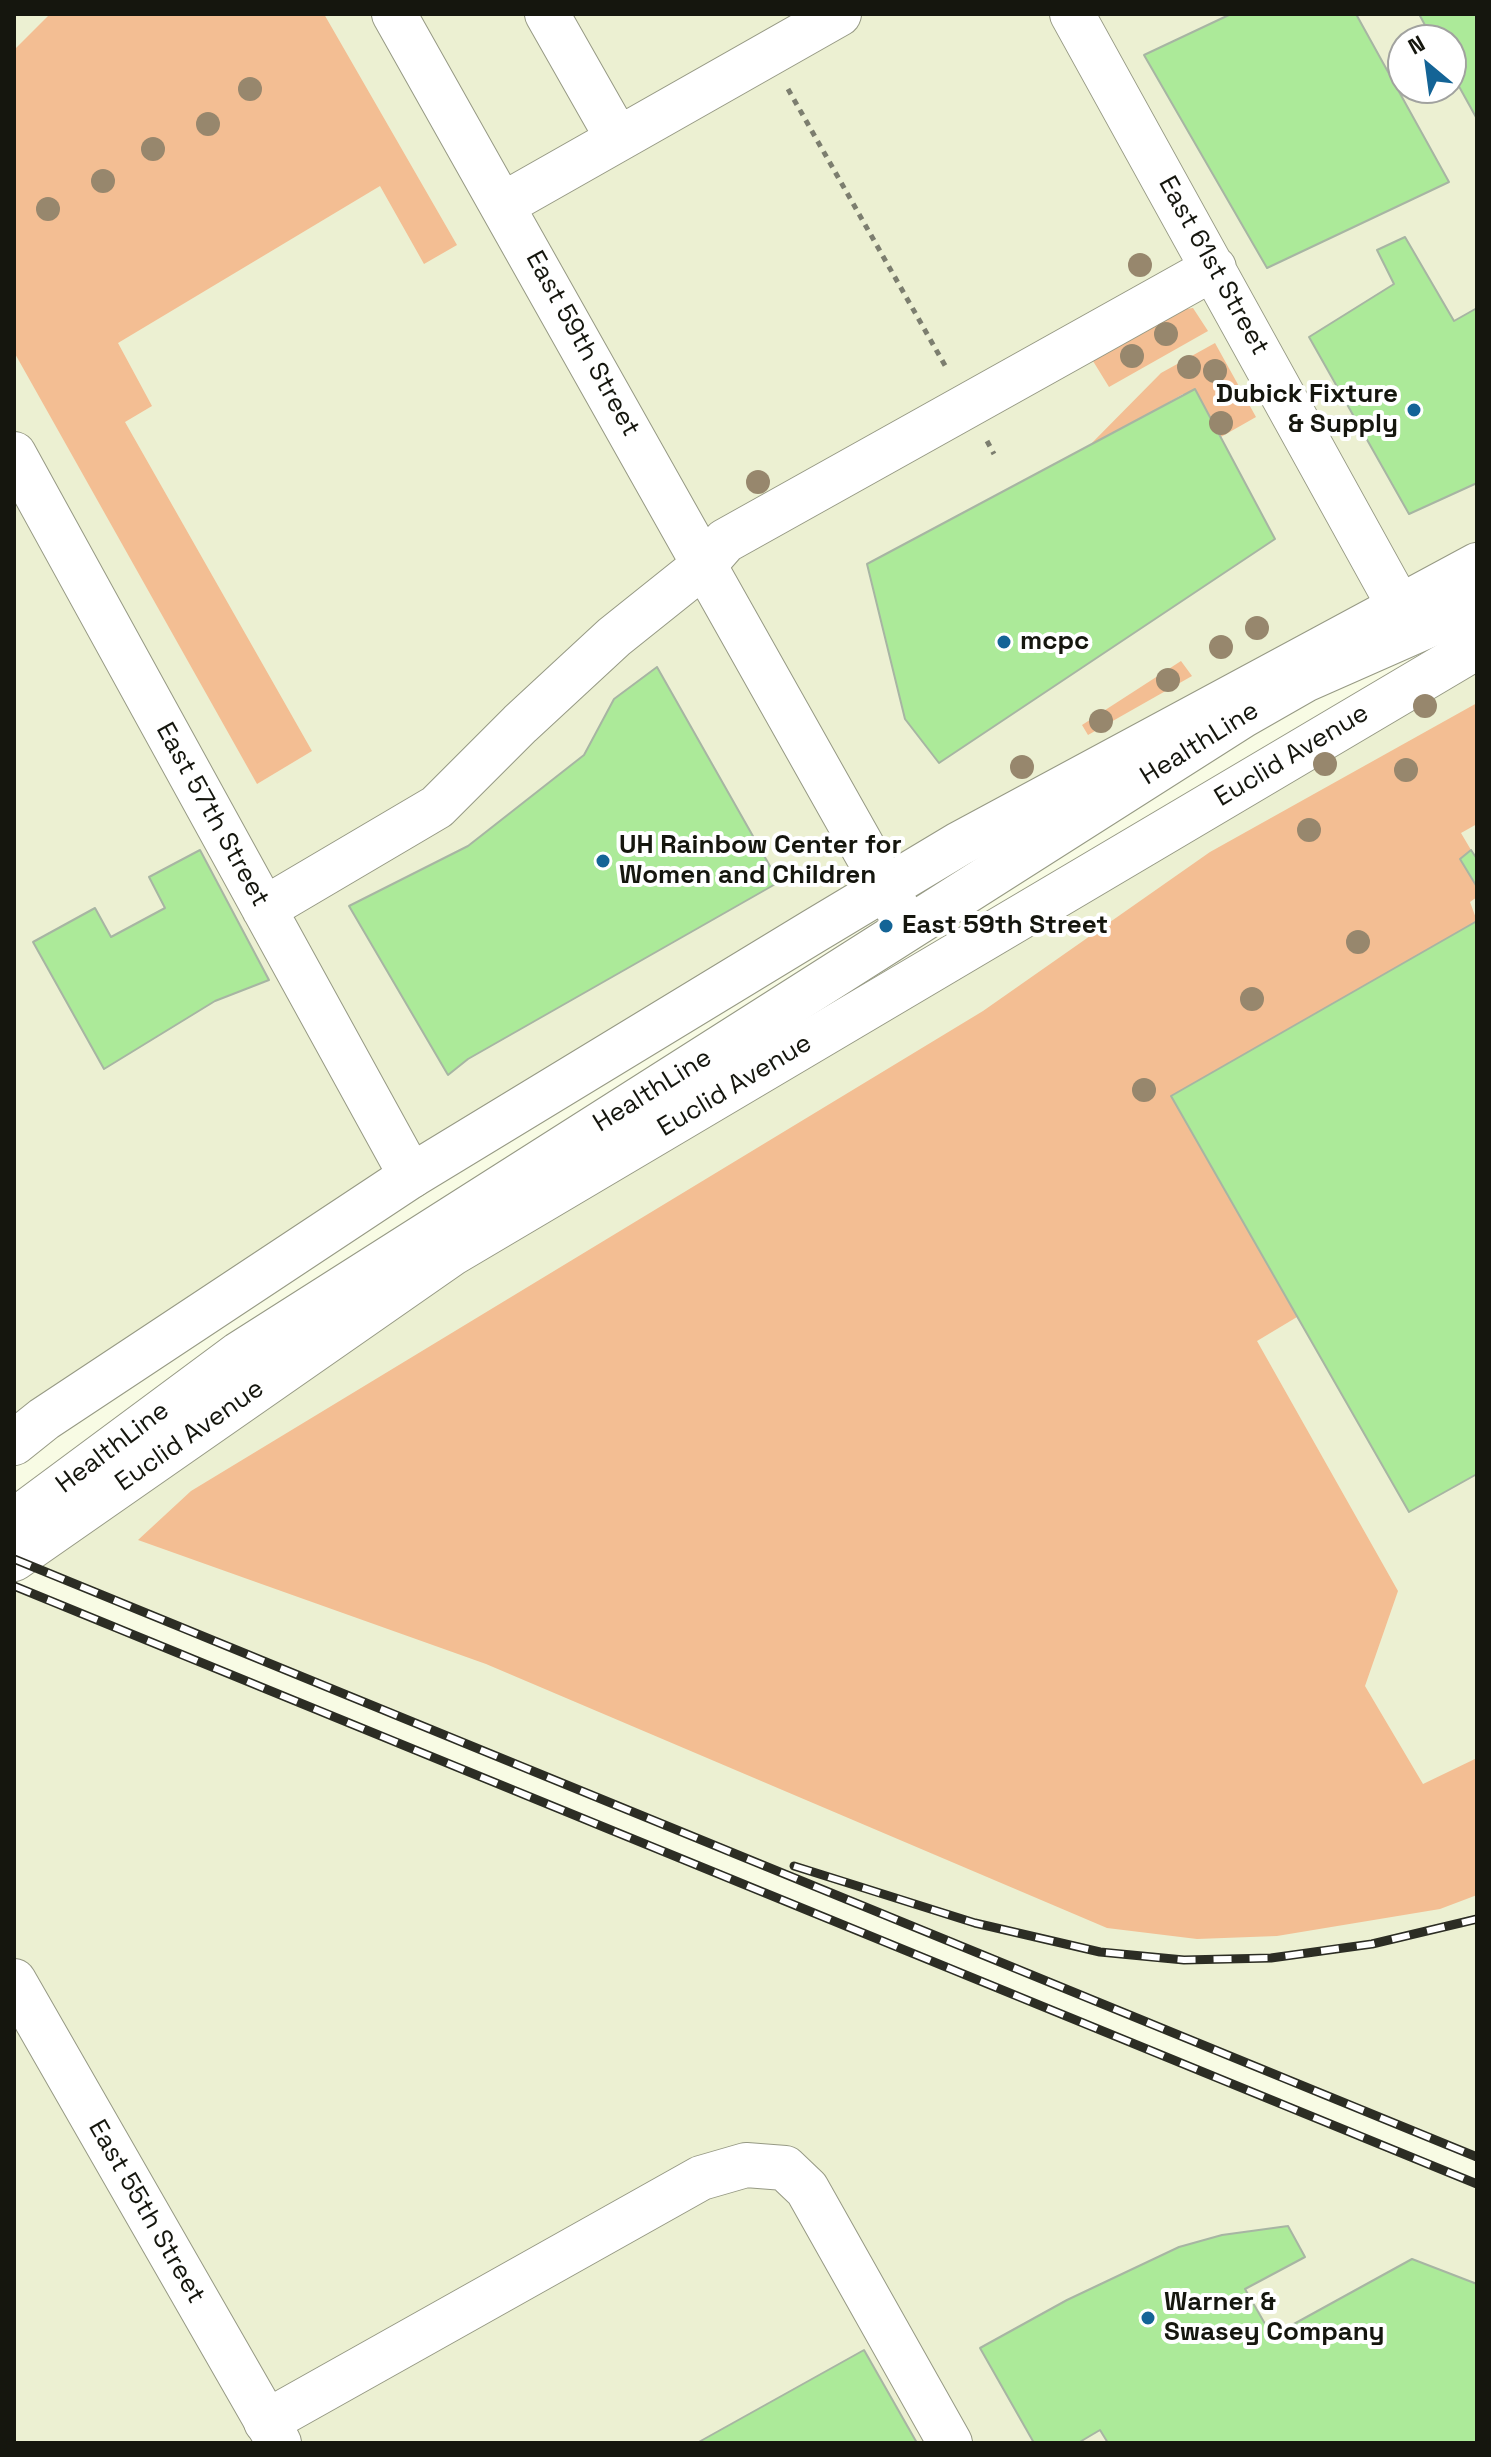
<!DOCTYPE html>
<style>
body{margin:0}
#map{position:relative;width:1491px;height:2457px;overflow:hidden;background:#f8fbe4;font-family:"Space Grotesk",sans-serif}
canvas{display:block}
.frame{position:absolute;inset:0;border:16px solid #15160e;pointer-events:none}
.north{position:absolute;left:1387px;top:24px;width:80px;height:80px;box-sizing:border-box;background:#fff;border:2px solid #a1a29f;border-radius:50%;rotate:331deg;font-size:22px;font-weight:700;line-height:32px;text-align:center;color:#15160e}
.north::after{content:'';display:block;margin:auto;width:28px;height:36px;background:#146496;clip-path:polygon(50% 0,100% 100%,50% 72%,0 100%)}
</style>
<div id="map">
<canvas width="1491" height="2457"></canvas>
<div class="frame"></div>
<div class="north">N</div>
</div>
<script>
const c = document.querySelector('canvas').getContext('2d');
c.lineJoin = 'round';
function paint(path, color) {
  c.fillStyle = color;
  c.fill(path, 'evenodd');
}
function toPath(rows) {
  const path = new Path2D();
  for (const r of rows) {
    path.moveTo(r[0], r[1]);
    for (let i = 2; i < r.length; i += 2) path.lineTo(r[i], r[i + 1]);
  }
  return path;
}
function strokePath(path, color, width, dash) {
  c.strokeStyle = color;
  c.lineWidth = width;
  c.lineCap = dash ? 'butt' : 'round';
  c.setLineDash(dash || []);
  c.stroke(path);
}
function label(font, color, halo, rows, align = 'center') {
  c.font = font + ' "Space Grotesk",sans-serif';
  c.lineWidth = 8;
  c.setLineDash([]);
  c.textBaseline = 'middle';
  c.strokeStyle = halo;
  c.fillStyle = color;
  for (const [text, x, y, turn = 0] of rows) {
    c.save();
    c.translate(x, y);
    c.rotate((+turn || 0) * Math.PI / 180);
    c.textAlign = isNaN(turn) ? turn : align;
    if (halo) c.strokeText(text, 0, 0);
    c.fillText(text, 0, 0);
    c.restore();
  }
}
const built = toPath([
 [14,14,1477,14,1477,565,959,844,14,1443],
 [1403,40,1451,40,1451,88,1403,88],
 [1477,647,1477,2157,494,1753,14,1561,453,1253],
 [14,1586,1477,2184,1477,2443,14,2443]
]);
const green = toPath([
 [50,14,324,14,457,245,424,264,380,186,118,343,152,406,125,422,312,751,257,784,14,352,14,50],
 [1193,308,1208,331,1109,387,1093,361,1179,310],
 [1215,343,1256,417,1212,442,1183,394,1084,451,1161,373],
 [1181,661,1192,676,1088,735,1082,725],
 [1477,703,1477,824,1461,833,1471,850,1460,859,1477,887,1477,897,1470,902,1477,921,1171,1096,1297,1317,1257,1341,1398,1591,1365,1686,1423,1784,1477,1758,1477,1895,1440,1909,1277,1936,1197,1939,1107,1928,486,1664,138,1540,191,1491,983,1011,1210,852]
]);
const building = toPath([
 [1231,14,1356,14,1449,182,1267,268,1144,55,1231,14],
 [1419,14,1477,14,1477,119,1451,72,1451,40,1433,40,1419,14],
 [1405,237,1454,321,1477,308,1477,483,1409,514,1309,337,1394,284,1377,250,1405,237],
 [1195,389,1275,539,939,763,905,719,867,564,1195,389],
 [657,667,779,882,468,1059,448,1075,349,906,468,846,584,755,614,699,657,667],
 [200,850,269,980,215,1001,104,1069,33,942,95,908,111,937,165,908,149,877,200,850],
 [1471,850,1477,859,1477,887,1460,859,1471,850],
 [1477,921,1477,1474,1409,1512,1171,1096,1477,921],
 [1288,2226,1305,2257,1245,2289,1272,2336,1412,2259,1477,2284,1477,2443,1108,2443,1100,2430,1078,2443,1034,2443,980,2348,1067,2300,1179,2247,1222,2235,1288,2226],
 [864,2350,917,2443,697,2443,864,2350]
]);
const path = toPath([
 [788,89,947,369],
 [987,441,994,454]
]);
const minor = toPath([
 [394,14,905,922],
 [547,14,618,139],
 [1072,14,1398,604,1367,629],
 [504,204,839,14],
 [14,454,411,1176],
 [264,909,437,807,520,724,614,637,704,565,725,541,1214,268],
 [14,1521,239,1354,1242,716,1305,680,1477,604],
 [266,2422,701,2178,746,2165,785,2168,807,2189,950,2443]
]);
const major = toPath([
 [14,1443,44,1419,411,1176,814,931,959,844,1477,565],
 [14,1559,453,1253,1477,647],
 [14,1981,279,2443]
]);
const rail = toPath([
 [14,1559,1477,2157],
 [14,1586,1477,2184],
 [794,1866,975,1923,1100,1952,1184,1960,1271,1958,1372,1944,1477,1919]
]);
const trees = [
 [250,89],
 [208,124],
 [153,149],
 [103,181],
 [48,209],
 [1140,265],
 [1166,334],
 [1132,356],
 [1189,367],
 [1215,371],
 [1221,423],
 [758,482],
 [1257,628],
 [1221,647],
 [1168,680],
 [1425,706],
 [1101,721],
 [1325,764],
 [1022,767],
 [1406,770],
 [1309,830],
 [1358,942],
 [1252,999],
 [1144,1090]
];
const markers = [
 [1414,410,8,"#146496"],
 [1004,642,8,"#146496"],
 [603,861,8,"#146496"],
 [886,926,8,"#146496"],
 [1148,2318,8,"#146496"]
];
const streetNames = [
 ["East 61st Street",1213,266,61],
 ["East 59th Street",582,344,61],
 ["HealthLine",1200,744,-32],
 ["Euclid Avenue",1292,756,-31],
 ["East 57th Street",212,815,61],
 ["Euclid Avenue",735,1086,-31],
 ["HealthLine",653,1091,-32],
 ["Euclid Avenue",190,1436,-35],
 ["HealthLine",113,1448,-37],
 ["East 55th Street",146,2212,60]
];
const poiNames = [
 ["Dubick Fixture",1398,395,"right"],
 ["& Supply",1398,425,"right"],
 ["mcpc",1020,642],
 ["UH Rainbow Center for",619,846],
 ["Women and Children",619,876],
 ["East 59th Street",902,926],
 ["Warner &",1164,2303],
 ["Swasey Company",1164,2333]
];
paint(built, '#ecf0d2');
paint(green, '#f3be93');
paint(building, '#acea99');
strokePath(building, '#a7b5a3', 2);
strokePath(minor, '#969984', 46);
strokePath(major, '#969984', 46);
strokePath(path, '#7c7e6f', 5, [6, 6]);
strokePath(minor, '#fff', 44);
strokePath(major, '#fff', 44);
strokePath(rail, '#2c2d24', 9);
strokePath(rail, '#fff', 6, [18]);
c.fillStyle = '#97876d';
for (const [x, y] of trees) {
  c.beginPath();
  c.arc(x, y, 12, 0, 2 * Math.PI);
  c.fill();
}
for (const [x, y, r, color] of markers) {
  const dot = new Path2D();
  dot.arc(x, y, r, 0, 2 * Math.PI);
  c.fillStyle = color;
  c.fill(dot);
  strokePath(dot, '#fff', 3);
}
label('26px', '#15160e', '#fff', streetNames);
label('bold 26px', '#15160e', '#fff', poiNames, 'left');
</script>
